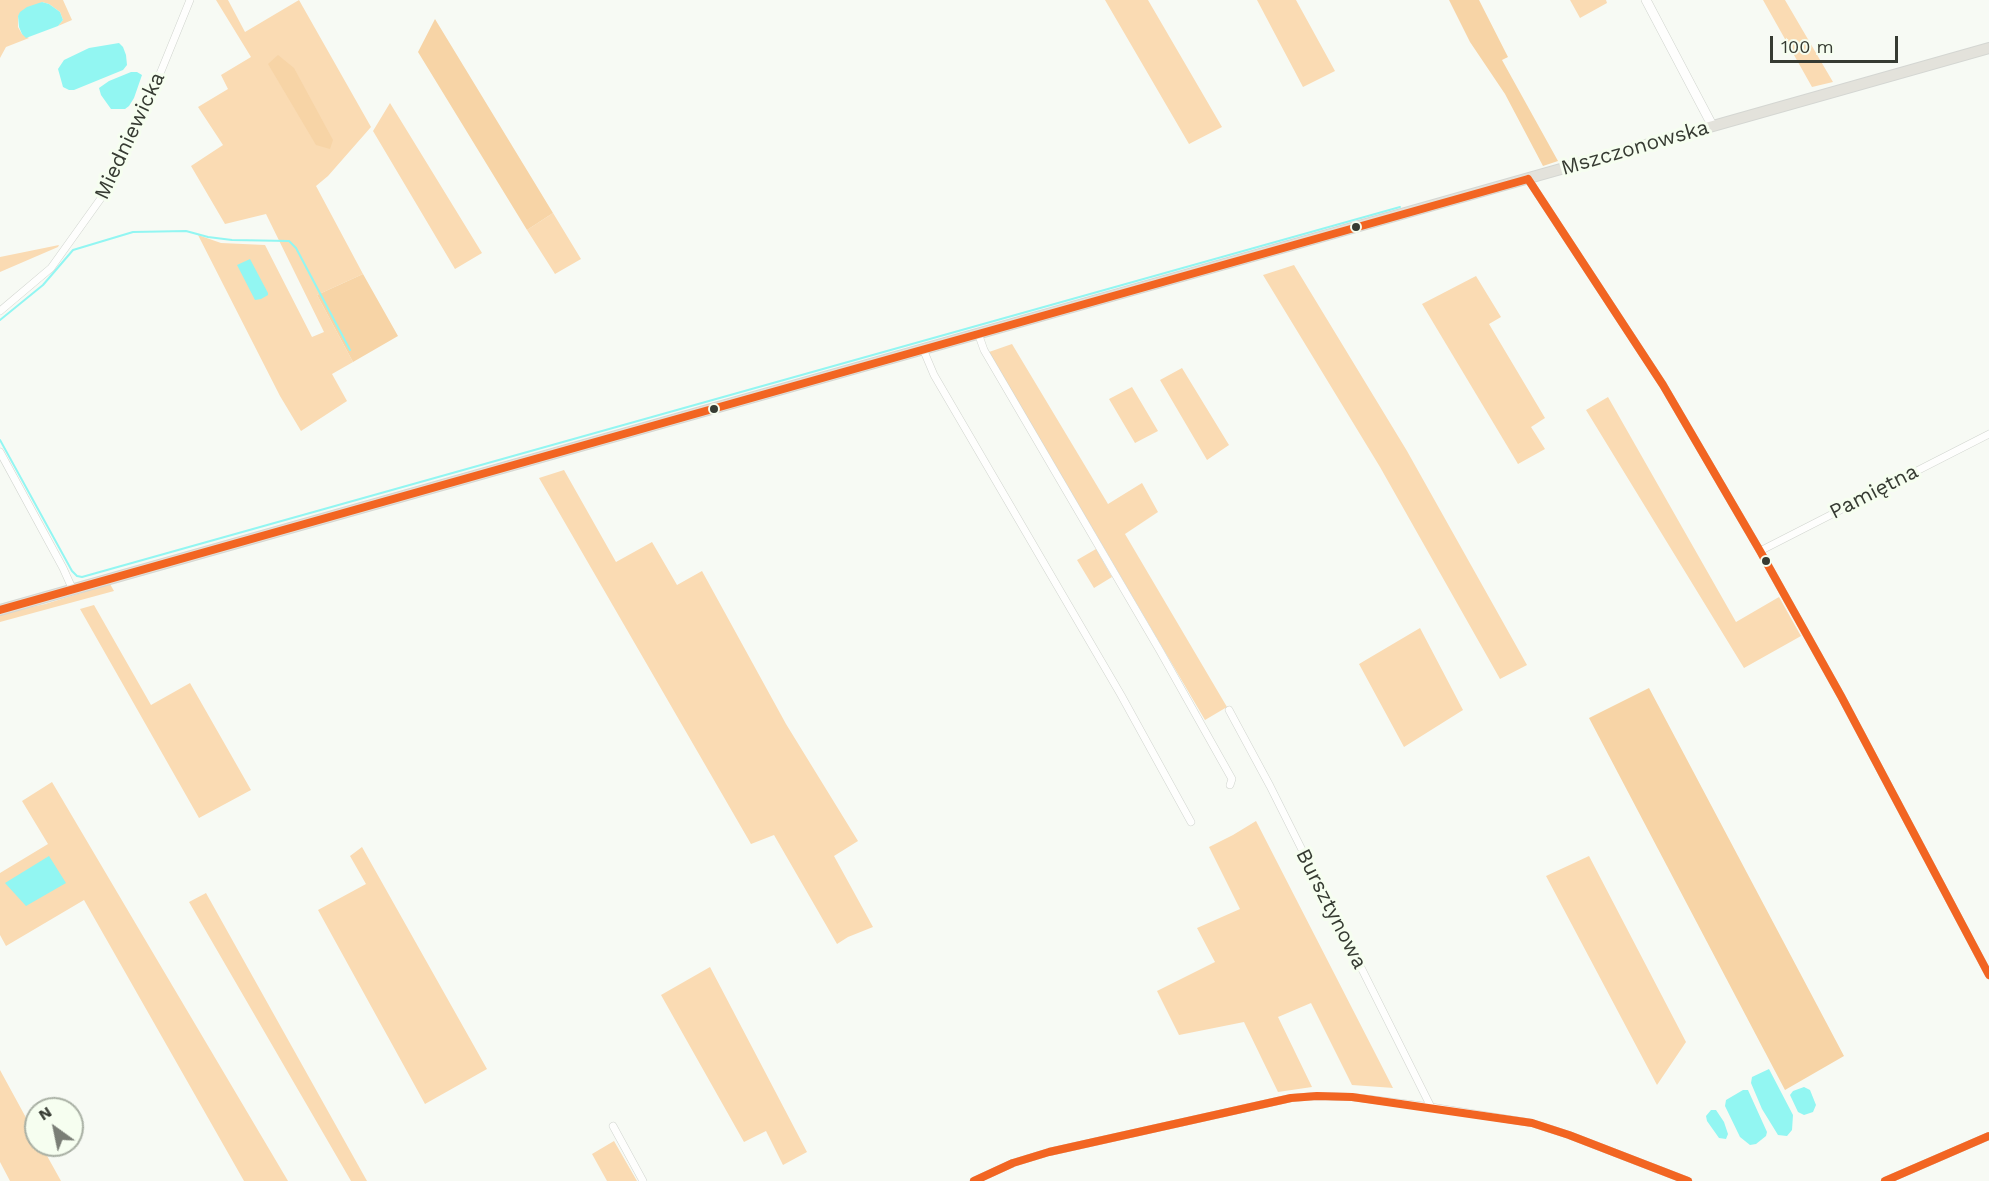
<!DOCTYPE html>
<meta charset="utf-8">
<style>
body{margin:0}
#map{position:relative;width:1989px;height:1181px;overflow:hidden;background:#f7faf4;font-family:"Work Sans",sans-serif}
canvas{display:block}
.north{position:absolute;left:24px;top:1097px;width:60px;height:60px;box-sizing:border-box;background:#f6fef0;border:2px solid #a9b0a4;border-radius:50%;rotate:327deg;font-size:16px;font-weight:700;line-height:24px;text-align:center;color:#363b32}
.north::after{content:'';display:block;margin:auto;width:21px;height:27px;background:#7a7e76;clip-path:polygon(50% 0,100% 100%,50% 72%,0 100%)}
.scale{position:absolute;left:1770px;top:36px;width:128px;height:27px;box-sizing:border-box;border:3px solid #363b32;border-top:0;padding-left:8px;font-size:18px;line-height:21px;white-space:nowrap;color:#363b32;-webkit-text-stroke:4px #f6fef0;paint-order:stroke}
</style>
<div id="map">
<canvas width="1989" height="1181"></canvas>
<div class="north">N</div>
<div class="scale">100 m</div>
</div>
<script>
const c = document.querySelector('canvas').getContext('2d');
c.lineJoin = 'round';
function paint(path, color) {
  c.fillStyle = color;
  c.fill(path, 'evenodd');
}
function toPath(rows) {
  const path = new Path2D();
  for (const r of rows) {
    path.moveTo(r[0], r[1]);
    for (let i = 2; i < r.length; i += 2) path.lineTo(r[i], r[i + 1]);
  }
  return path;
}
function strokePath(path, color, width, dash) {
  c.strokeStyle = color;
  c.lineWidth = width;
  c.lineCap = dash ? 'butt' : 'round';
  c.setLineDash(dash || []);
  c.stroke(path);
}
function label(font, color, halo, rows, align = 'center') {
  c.font = font + ' "Work Sans",sans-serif';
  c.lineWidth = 6;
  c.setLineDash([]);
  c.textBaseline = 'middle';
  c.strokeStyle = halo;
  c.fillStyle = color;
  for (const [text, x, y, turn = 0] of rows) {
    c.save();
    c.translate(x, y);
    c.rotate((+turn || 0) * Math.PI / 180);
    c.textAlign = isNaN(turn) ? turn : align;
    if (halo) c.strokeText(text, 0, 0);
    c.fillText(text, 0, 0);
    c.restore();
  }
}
const green = toPath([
 [0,0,63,0,72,20,58,26,63,20,60,12,49,4,42,2,18,16,18,27,22,34,29,38,6,47,0,58],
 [216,0,228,0,245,32,299,0,371,127,328,176,316,186,363,274,317,295,353,362,332,374,347,401,301,431,280,396,198,235,221,243,265,245,312,337,324,332,266,214,225,224,191,166,223,145,198,107,228,89,221,75,251,57],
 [1105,0,1148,0,1222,127,1189,144],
 [1257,0,1296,0,1335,71,1303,87],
 [1570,0,1606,0,1607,3,1580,18],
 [1763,0,1785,0,1833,82,1812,87],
 [390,103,482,253,455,269,373,131],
 [553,213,581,259,555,274,527,230],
 [59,245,58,247,0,272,0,257],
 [1294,265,1407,451,1527,665,1500,679,1380,467,1263,275],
 [1476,276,1501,317,1489,324,1545,418,1531,427,1545,449,1518,464,1422,304],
 [1012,344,1108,504,1142,483,1158,512,1125,534,1227,707,1205,720,989,352],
 [1182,368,1229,445,1207,460,1160,380],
 [1132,387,1158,431,1135,443,1109,399],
 [1608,397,1736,622,1779,597,1801,636,1744,668,1586,410],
 [564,470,616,562,652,542,677,585,702,571,786,724,858,841,834,856,873,927,848,937,837,944,774,835,751,844,539,478],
 [1096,549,1112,577,1094,588,1077,560],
 [110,584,114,591,0,622,0,614,45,604],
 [94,605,151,705,190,683,251,790,199,818,80,609],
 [1420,628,1463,710,1404,747,1359,664],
 [52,782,140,931,288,1181,244,1181,84,900,6,946,0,935,0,873,48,844,22,801],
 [1256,821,1393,1088,1394,1088,1352,1085,1311,1003,1278,1017,1312,1087,1278,1092,1244,1022,1179,1035,1157,991,1215,962,1197,928,1240,909,1209,847,1233,835],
 [362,847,487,1069,425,1104,318,910,366,884,350,856],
 [1589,856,1686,1042,1657,1085,1546,876],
 [206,893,367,1181,351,1181,189,902],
 [710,967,807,1152,783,1165,766,1131,744,1142,661,995],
 [0,1070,36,1136,36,1145,41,1145,61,1181,10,1181,0,1162],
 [614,1141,637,1181,607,1181,592,1154]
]);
const forest = toPath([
 [1449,0,1479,0,1508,57,1502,60,1558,161,1543,166,1505,94,1470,42],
 [435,19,553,213,527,230,418,52],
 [278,55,294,68,333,140,330,149,316,145,268,64],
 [363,274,398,336,353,362,317,295],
 [1649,688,1844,1056,1785,1090,1589,718]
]);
const water = toPath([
 [42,2,49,4,60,12,63,20,58,26,26,38,22,34,19,27,18,16,20,12,27,7],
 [119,43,123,47,126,55,127,65,123,70,74,90,69,90,63,87,58,69,64,60,89,48],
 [131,72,137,72,142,75,134,98,129,106,125,109,111,109,101,95,99,88,109,81],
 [250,259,268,293,268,295,261,299,255,300,237,265],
 [49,856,66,883,26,906,5,883],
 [1769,1069,1793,1115,1792,1130,1787,1136,1778,1135,1762,1109,1751,1083,1752,1077],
 [1804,1087,1810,1090,1816,1105,1813,1112,1804,1115,1798,1112,1790,1095,1793,1091],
 [1743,1090,1748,1090,1767,1132,1766,1136,1756,1144,1750,1145,1740,1137,1725,1106,1726,1100],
 [1711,1110,1716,1110,1724,1122,1728,1134,1726,1139,1719,1138,1707,1121,1706,1116]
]);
const stream = toPath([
 [0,320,43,285,73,250,133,232,186,231,208,237,232,240,289,241,296,248,350,350],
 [0,440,72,571,77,576,82,577,1400,207]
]);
const minor = toPath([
 [1528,179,1663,385,1760,551,1841,696,1989,975],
 [0,311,51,268,109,187,155,86,190,0],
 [978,333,984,350,1160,651,1232,779,1230,785],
 [923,349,934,375,1121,695,1191,822],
 [0,452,63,568,72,588],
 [1760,551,1989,434],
 [1229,710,1270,786,1431,1107],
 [613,1126,643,1181],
 [974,1181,1013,1163,1049,1152,1291,1098,1317,1096,1352,1097,1431,1107,1532,1123,1569,1135,1688,1181],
 [1885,1181,1989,1136]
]);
const secondary = toPath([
 [1646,0,1712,125]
]);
const primary = toPath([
 [0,610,1989,48]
]);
const bus1 = toPath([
 [1528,179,1663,385,1760,551,1841,696,1989,975],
 [0,610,1528,179],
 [974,1181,1013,1163,1049,1152,1291,1098,1317,1096,1352,1097,1532,1123,1569,1135,1688,1181],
 [1885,1181,1989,1136]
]);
const markers = [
 [1356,227,5,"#363b32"],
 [714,409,5,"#363b32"],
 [1766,561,5,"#363b32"]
];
const streetNames = [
 ["Miedniewicka",130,136,-65],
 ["Mszczonowska",1635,148,-16],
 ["Pamiętna",1874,492,-27],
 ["Bursztynowa",1331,909,63]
];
paint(green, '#fadbb3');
paint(forest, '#f7d4a6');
paint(water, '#92f6f2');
strokePath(stream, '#92f6f2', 2);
strokePath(minor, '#d0d4ce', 8);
strokePath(secondary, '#d0d4ce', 10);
strokePath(primary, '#d4d6d2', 12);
strokePath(minor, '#fefefd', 7);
strokePath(secondary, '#fefefd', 9);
strokePath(primary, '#e3e2db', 10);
strokePath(bus1, '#f26522', 8);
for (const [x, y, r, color] of markers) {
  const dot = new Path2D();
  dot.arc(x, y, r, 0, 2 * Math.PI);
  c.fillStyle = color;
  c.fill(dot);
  strokePath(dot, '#f6fef0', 2);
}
label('21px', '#363b32', '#f6fef0', streetNames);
</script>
